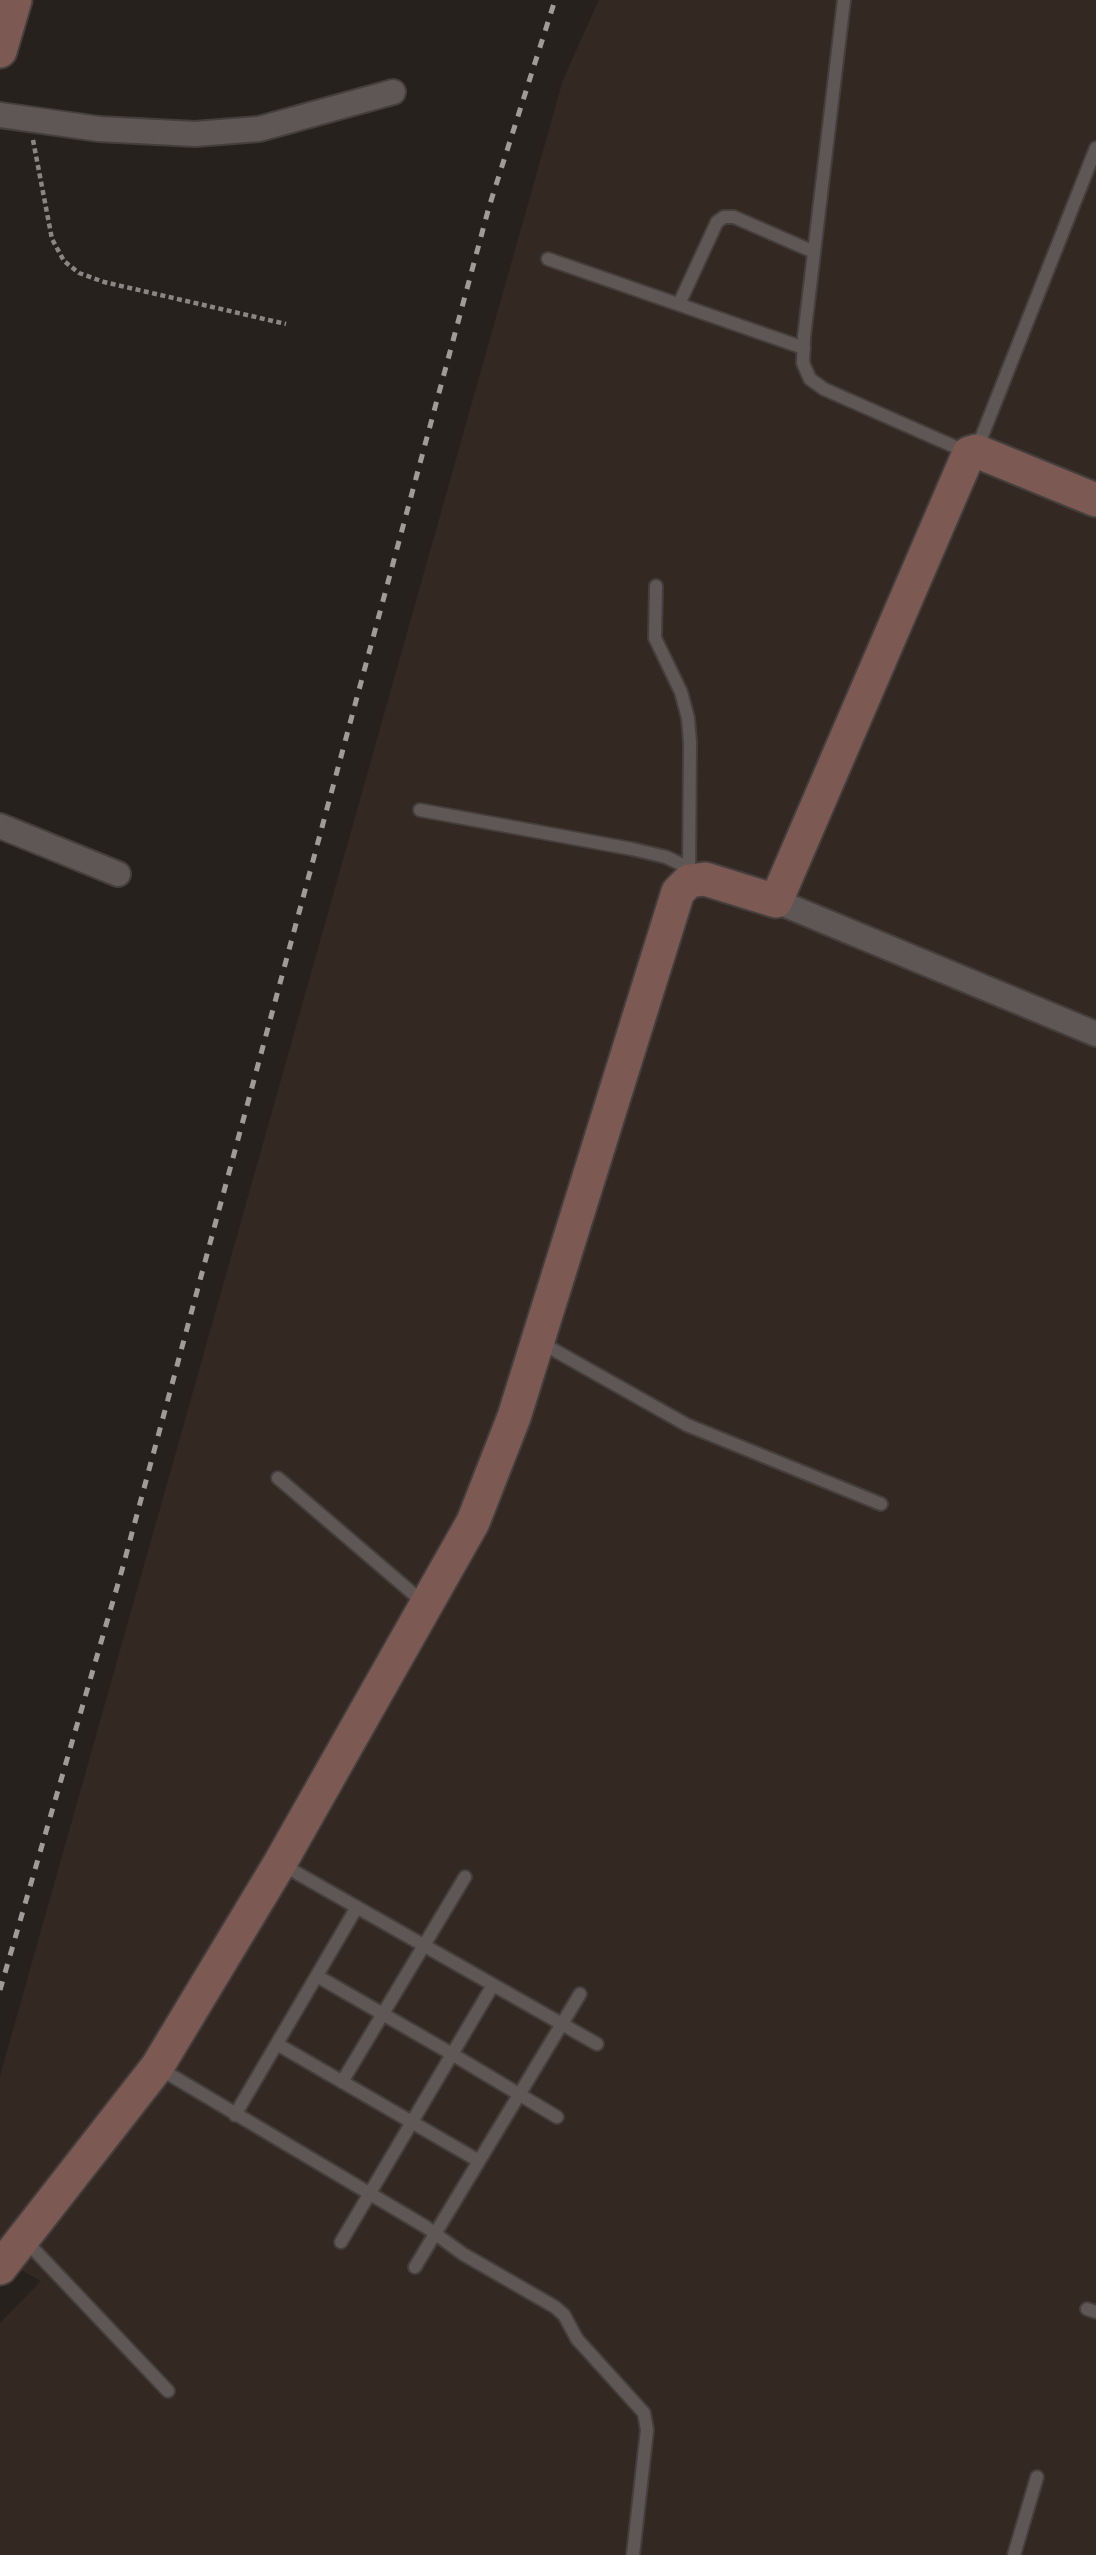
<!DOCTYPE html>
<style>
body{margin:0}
canvas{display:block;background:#27211e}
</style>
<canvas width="1096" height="2555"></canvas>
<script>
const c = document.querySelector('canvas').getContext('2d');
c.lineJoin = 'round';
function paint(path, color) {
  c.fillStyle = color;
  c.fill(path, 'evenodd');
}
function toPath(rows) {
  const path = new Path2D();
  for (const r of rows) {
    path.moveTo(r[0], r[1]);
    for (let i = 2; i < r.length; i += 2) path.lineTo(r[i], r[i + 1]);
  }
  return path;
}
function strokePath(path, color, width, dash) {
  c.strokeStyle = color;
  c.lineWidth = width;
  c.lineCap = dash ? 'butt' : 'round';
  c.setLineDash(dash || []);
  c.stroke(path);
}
const built = toPath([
 [599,0,1096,0,1096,2555,0,2555,0,2323,41,2281,0,2258,0,2076,563,80]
]);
const path = toPath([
 [33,140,52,239,64,261,79,273,104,282,286,324]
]);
const lane = toPath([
 [844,0,804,337,803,363,810,379,824,389,969,453],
 [548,259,804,348],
 [679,304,717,222,724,217,734,217,814,252],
 [976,451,1096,148],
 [656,586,655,638,681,692,688,718,690,742,689,881],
 [420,810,632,849,666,857,689,868],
 [538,1341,687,1425,881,1504],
 [278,1478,424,1603],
 [281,1864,597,2044],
 [317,1976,452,2054,557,2117],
 [277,2044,479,2161],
 [157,2067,426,2227,463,2254,555,2307,564,2315,577,2339,644,2413,647,2430,633,2555],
 [342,2082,465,1877],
 [235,2115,357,1907],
 [24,2239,168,2391],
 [341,2242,493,1985],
 [415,2267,580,1994],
 [1087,2309,1096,2312],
 [1014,2555,1037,2477]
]);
const street = toPath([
 [0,115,99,129,195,134,259,129,393,92],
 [0,826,118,874],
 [776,901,1096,1034]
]);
const secondary = toPath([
 [0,51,15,0],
 [0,2268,157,2067,280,1863,473,1522,514,1417,678,892,689,881,705,879,776,901,969,453,976,451,1096,500]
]);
const rail = toPath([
 [0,1990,122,1570,489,207,555,0]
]);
paint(built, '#342822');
strokePath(lane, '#443f3d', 16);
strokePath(street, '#443f3d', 28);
strokePath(secondary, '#443f3d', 37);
strokePath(path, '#8b8684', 4.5, [5, 3.5]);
strokePath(lane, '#5f5755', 12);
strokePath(street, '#5f5755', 24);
strokePath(secondary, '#7c5a53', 33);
strokePath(rail, '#a09b99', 5, [9, 9]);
</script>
